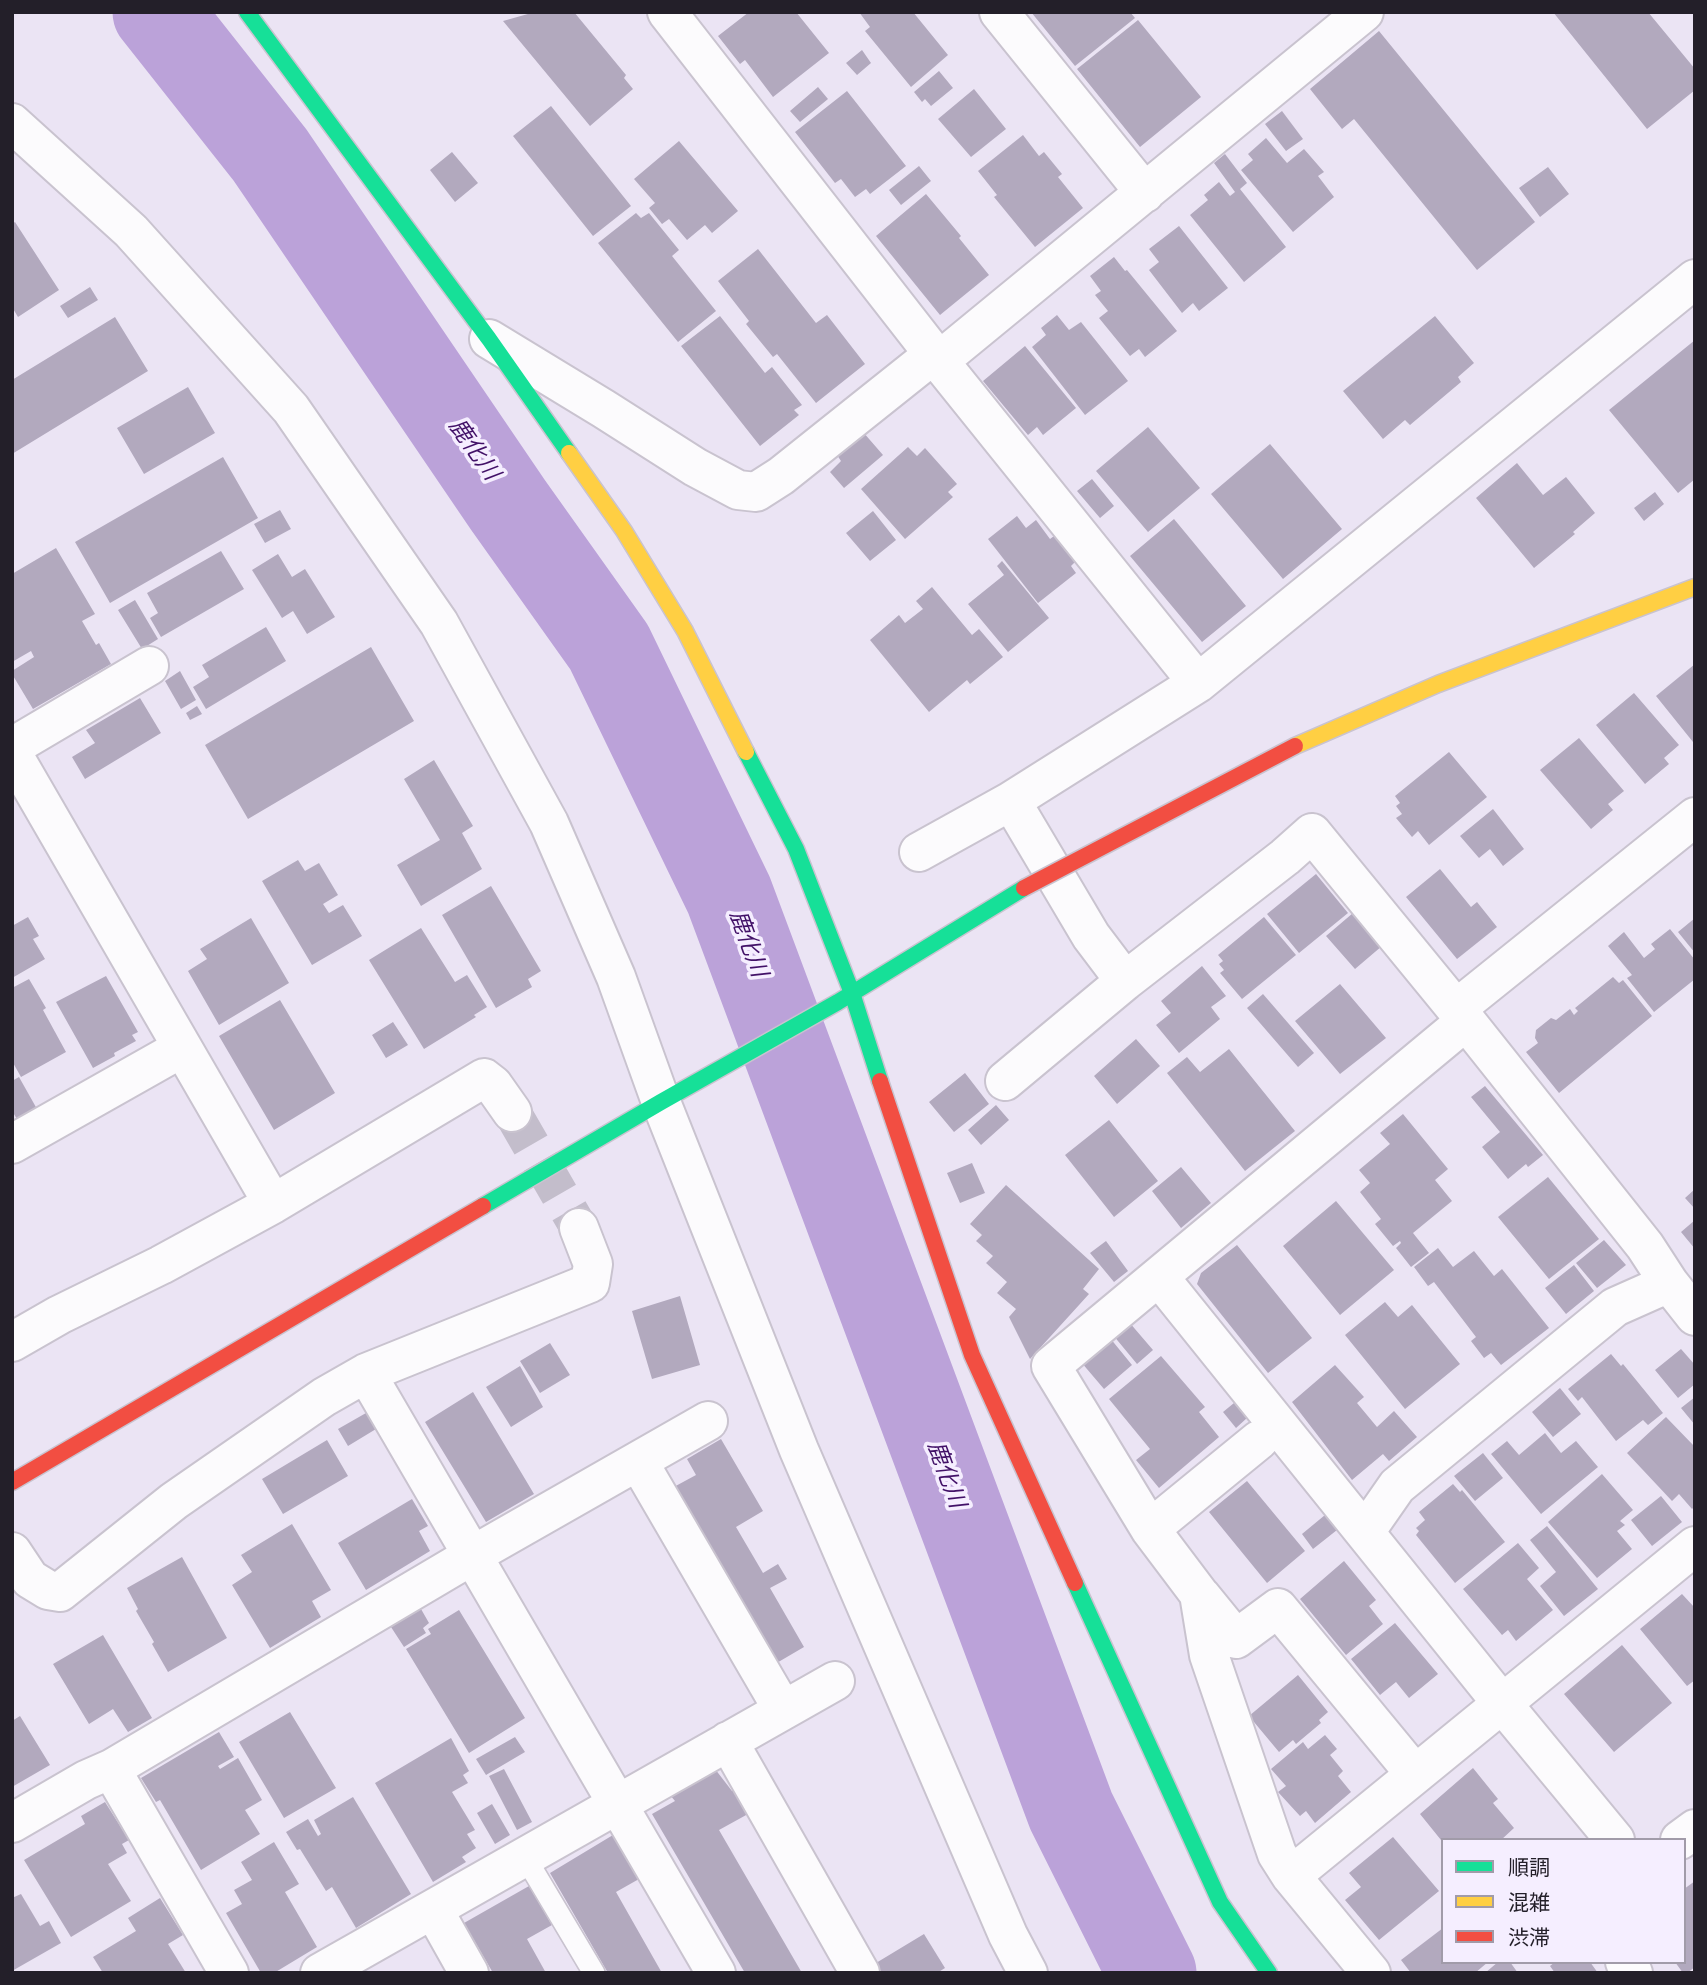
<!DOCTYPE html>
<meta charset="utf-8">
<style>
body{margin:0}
#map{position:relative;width:1707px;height:1985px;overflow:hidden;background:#ebe4f4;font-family:"Titillium Web","Noto Sans JP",sans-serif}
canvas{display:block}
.frame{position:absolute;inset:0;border:14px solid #231f29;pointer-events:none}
.legend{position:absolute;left:1441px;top:1838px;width:245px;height:126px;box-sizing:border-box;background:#f5eeff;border:2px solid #a19ba9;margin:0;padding:9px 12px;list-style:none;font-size:21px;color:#231f29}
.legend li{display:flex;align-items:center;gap:14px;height:35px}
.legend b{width:35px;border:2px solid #a19ba9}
</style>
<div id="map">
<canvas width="1707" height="1985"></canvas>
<div class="frame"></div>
<ul class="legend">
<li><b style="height:9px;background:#16e098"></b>順調</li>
<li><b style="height:9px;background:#ffcf43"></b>混雑</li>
<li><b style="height:9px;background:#f24e42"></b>渋滞</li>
</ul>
</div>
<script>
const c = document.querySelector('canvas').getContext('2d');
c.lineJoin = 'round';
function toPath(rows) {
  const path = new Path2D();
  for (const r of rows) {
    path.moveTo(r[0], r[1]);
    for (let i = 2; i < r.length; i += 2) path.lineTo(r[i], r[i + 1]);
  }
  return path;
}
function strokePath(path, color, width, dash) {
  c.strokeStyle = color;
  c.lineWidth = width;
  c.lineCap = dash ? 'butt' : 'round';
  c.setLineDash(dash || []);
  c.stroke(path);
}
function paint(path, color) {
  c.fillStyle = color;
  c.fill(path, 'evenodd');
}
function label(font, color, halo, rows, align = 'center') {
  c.font = font + ' "Titillium Web","Noto Sans JP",sans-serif';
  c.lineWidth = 7;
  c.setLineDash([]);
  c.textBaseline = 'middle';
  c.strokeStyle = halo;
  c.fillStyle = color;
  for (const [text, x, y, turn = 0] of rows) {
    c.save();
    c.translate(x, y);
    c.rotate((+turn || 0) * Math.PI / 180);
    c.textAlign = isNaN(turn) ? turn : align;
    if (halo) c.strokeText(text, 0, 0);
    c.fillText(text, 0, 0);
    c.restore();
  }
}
const river = toPath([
 [157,12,270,155,508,505,609,647,729,895,1071,1811,1152,1973]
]);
const building = toPath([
 [535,12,574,12,626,75,624,78,633,89,590,126,503,21],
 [749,12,796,12,829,53,773,97,745,60,740,64,718,36],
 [859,12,913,12,948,55,911,87,865,31,870,27],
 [1031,12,1130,12,1135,18,1075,66],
 [1553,12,1648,12,1695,69,1695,90,1647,129],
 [1138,20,1201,97,1140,147,1077,69],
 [1379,31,1535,222,1477,270,1354,119,1342,129,1310,89],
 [862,50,871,63,857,75,846,63],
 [939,71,953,88,931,106,925,99,922,102,914,92],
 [818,87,828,99,800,122,790,111],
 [974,89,1006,129,971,157,938,119],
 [847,91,906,166,870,194,866,189,855,197,841,179,835,183,795,132],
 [551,106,631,206,593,236,513,136],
 [1282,111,1303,139,1286,151,1265,124],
 [1023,135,1039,156,1044,152,1062,174,1058,177,1083,208,1035,247,994,197,997,195,978,171],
 [1266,138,1287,163,1304,149,1324,172,1318,176,1334,197,1293,232,1241,170,1253,160,1248,154],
 [679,141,738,211,712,233,705,225,687,240,669,219,662,224,649,208,655,203,634,179],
 [452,152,478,183,455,202,430,170],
 [1225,154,1247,183,1240,189,1286,247,1244,282,1190,215,1208,200,1204,195,1219,182,1230,196,1235,192,1214,163],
 [919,166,931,181,901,205,889,190],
 [1548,167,1569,194,1540,217,1519,188],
 [926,194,961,236,959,238,989,275,940,315,876,236],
 [636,213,641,218,649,213,679,250,672,256,716,311,678,342,598,243],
 [15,222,59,290,18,317,12,307,12,224],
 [1179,226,1228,288,1199,311,1193,303,1182,313,1149,270,1159,262,1149,249],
 [758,249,816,323,827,315,865,364,816,403,777,354,773,357,746,324,749,321,718,281],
 [1114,257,1125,271,1127,270,1177,331,1145,357,1139,349,1130,356,1099,318,1108,311,1095,295,1101,291,1090,276],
 [90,287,98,300,68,318,60,306],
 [1057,315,1069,330,1081,322,1128,381,1085,415,1032,347,1046,335,1041,328],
 [720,316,765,373,772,367,802,405,794,410,799,415,760,446,681,346],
 [1435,316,1474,363,1458,377,1461,382,1410,425,1405,420,1383,439,1343,391],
 [115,317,148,371,12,454,12,380],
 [1695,340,1695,479,1678,493,1609,410],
 [1025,346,1076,408,1043,435,1037,427,1028,435,983,381],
 [188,387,215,433,144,474,117,428],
 [1148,427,1200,488,1148,532,1096,471],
 [863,432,883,455,844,488,830,472,841,461,837,455],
 [1270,444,1342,529,1283,579,1211,494],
 [908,447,917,456,925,448,957,484,948,492,953,497,905,539,861,489],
 [223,457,258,518,110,603,75,542],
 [1517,463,1543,495,1566,477,1595,513,1573,532,1575,534,1534,568,1476,498],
 [1092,479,1114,506,1100,518,1077,491],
 [1655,492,1664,504,1644,521,1634,508],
 [280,510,291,529,265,543,254,524],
 [873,511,896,540,870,561,846,533],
 [1017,516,1026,528,1036,520,1050,539,1054,536,1075,562,1071,566,1076,573,1038,603,988,539],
 [1174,519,1246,606,1202,642,1130,556],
 [56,548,95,614,82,621,96,645,99,643,111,664,33,709,12,674,12,671,34,657,31,651,12,662,12,574],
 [221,551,244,589,161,637,150,618,158,613,147,593],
 [278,554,292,577,305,569,335,617,307,634,293,611,282,618,252,570],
 [1002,561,1049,618,1008,652,968,604,1004,575,997,566],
 [932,587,972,635,979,629,1003,657,970,684,967,680,929,712,870,640,899,615,905,623,923,609,916,601],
 [135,600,158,639,142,649,118,610],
 [266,627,286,661,206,709,193,687,209,677,202,665],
 [371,647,414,721,248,819,205,745],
 [1695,664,1695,740,1693,742,1656,696],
 [180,671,196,700,181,709,165,681],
 [1634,693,1679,745,1664,758,1669,764,1645,784,1596,725],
 [140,698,161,733,85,779,72,757,95,743,86,730],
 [197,706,202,714,190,720,186,713],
 [1579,738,1624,791,1608,804,1613,810,1591,829,1540,770],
 [1449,752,1487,797,1429,845,1418,831,1412,837,1396,818,1402,814,1396,806,1400,803,1395,796],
 [434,760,473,826,462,833,482,869,421,906,397,865,440,840,404,779],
 [1493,809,1524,849,1503,866,1490,849,1479,858,1460,836],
 [298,860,305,871,319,863,338,895,323,904,329,913,343,905,362,936,312,965,262,881],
 [1440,869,1471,907,1477,902,1497,927,1457,959,1406,897],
 [1316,874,1348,913,1299,953,1267,914],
 [491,886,541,971,528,979,532,987,496,1008,442,915],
 [1353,913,1382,946,1355,969,1326,936],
 [28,917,39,936,33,939,45,959,12,978,12,926],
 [1264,917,1296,955,1242,999,1220,973,1224,970,1219,964,1223,961,1218,955],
 [251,918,289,983,219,1025,188,971,207,959,200,949],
 [1695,918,1695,953,1678,932],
 [421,928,455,982,467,975,487,1007,474,1015,476,1017,424,1049,369,960],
 [1670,929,1695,960,1695,979,1654,1012,1627,978,1632,975,1608,946,1624,932,1644,958,1655,949,1651,944],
 [1202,966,1226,996,1211,1007,1220,1019,1179,1053,1156,1025,1171,1013,1161,1001],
 [106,976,138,1032,132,1035,136,1041,114,1053,115,1056,93,1068,56,1002],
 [1613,977,1619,983,1623,980,1652,1016,1559,1093,1526,1052,1538,1043,1535,1038,1536,1030,1551,1018,1556,1020,1570,1009,1574,1015,1578,1011,1575,1008],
 [29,979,46,1008,43,1010,66,1052,21,1077,12,1061,12,988],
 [1340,984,1386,1038,1340,1074,1295,1021],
 [1263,994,1314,1053,1298,1067,1247,1008],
 [280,1000,335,1093,274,1130,219,1036],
 [393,1022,408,1045,386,1058,372,1035],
 [1136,1039,1160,1066,1117,1104,1094,1076],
 [1229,1049,1295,1131,1245,1171,1167,1073,1187,1057,1200,1072],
 [965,1073,989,1104,954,1132,929,1102],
 [19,1077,37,1109,17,1119,12,1111,12,1081],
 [1485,1086,1543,1155,1528,1167,1526,1164,1508,1179,1482,1147,1500,1132,1471,1097],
 [996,1105,1009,1120,981,1145,968,1130],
 [1403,1114,1448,1169,1435,1180,1452,1201,1413,1233,1429,1253,1411,1267,1396,1248,1401,1243,1400,1241,1393,1246,1375,1224,1381,1219,1360,1192,1370,1183,1359,1170,1390,1144,1380,1133],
 [1109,1120,1158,1181,1114,1217,1065,1155],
 [972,1163,985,1193,960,1203,947,1173],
 [1181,1167,1211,1203,1181,1228,1152,1191],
 [1548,1177,1599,1239,1549,1279,1498,1217],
 [1006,1185,1099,1269,1083,1289,1089,1294,1030,1359,1009,1317,1016,1309,997,1293,1007,1282,986,1263,993,1256,976,1241,982,1235,970,1224],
 [1695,1189,1695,1209,1685,1198],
 [1336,1201,1394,1270,1340,1315,1283,1246],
 [1695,1220,1695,1249,1681,1232],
 [1604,1240,1626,1265,1597,1288,1576,1263],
 [1106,1241,1128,1271,1114,1282,1090,1253],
 [1237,1245,1312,1338,1268,1373,1197,1284,1201,1273],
 [1438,1248,1453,1267,1474,1251,1494,1276,1502,1269,1549,1328,1501,1365,1491,1353,1484,1358,1471,1341,1476,1337,1434,1282,1428,1286,1414,1267],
 [1574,1265,1594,1291,1566,1314,1545,1288],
 [680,1296,700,1365,652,1379,632,1311],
 [1385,1302,1398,1317,1412,1305,1460,1364,1405,1409,1345,1335],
 [1129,1322,1153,1350,1137,1364,1113,1335],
 [1110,1338,1132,1365,1104,1389,1081,1362],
 [550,1343,570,1375,540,1393,520,1361],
 [1681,1349,1695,1365,1695,1384,1678,1398,1655,1370],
 [1611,1354,1621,1366,1623,1364,1663,1413,1648,1425,1643,1420,1616,1441,1582,1397,1578,1401,1568,1389],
 [1161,1356,1205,1407,1199,1412,1219,1437,1159,1488,1136,1460,1150,1449,1109,1399],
 [1335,1365,1364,1397,1357,1403,1377,1427,1394,1411,1417,1437,1389,1461,1383,1454,1352,1480,1292,1402],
 [520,1366,543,1407,511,1427,486,1387],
 [1560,1388,1581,1414,1553,1437,1532,1412],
 [473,1392,534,1494,486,1522,425,1422],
 [1695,1397,1695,1425,1681,1408],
 [1234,1403,1247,1418,1236,1428,1223,1412],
 [366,1413,376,1429,348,1446,338,1429],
 [1666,1417,1695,1447,1695,1506,1692,1509,1679,1494,1672,1501,1627,1453],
 [1545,1433,1561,1453,1576,1441,1598,1467,1541,1514,1491,1454,1507,1441,1519,1455],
 [721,1439,763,1511,736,1527,763,1573,778,1564,787,1579,770,1588,804,1647,775,1664,672,1488,696,1475,687,1459],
 [327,1440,348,1476,283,1514,262,1479],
 [1483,1453,1503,1478,1475,1501,1454,1476],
 [1602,1474,1633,1510,1620,1521,1625,1525,1617,1531,1632,1549,1597,1578,1548,1522],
 [1247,1481,1305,1551,1267,1583,1209,1512],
 [1453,1484,1460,1492,1462,1490,1505,1542,1455,1583,1416,1535,1419,1531,1416,1528,1425,1520,1419,1512],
 [1661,1496,1682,1522,1652,1546,1631,1520],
 [412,1499,428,1526,419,1531,430,1551,366,1590,338,1543],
 [1325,1515,1337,1530,1313,1549,1302,1534],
 [292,1524,331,1590,312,1601,321,1617,270,1648,232,1585,252,1572,241,1555],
 [1547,1526,1598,1589,1564,1616,1540,1586,1556,1572,1530,1540],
 [1518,1543,1539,1568,1527,1579,1553,1610,1516,1641,1508,1630,1502,1635,1463,1589],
 [182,1557,227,1638,168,1672,152,1644,154,1642,136,1611,138,1609,127,1588],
 [1344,1561,1376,1600,1369,1606,1383,1624,1346,1655,1300,1599],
 [1682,1594,1695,1608,1695,1680,1687,1686,1640,1629],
 [421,1609,429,1623,423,1628,426,1633,404,1647,391,1627],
 [459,1610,525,1718,469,1753,406,1649,431,1634,428,1629],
 [1395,1623,1438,1674,1409,1698,1396,1682,1380,1695,1351,1659],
 [103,1635,152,1718,128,1732,113,1709,89,1724,53,1664],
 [1622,1645,1672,1703,1614,1752,1564,1694],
 [1298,1675,1328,1712,1319,1720,1321,1723,1296,1744,1293,1740,1279,1752,1249,1716],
 [290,1712,336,1788,284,1818,239,1742],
 [20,1716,50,1765,12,1787,12,1721],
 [219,1732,234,1757,218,1766,220,1769,238,1758,262,1800,245,1810,260,1834,201,1870,160,1800,156,1802,141,1778],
 [1325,1735,1337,1749,1330,1755,1343,1771,1338,1776,1351,1792,1315,1823,1306,1811,1300,1816,1278,1792,1286,1786,1271,1769,1303,1742,1308,1749],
 [515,1737,525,1752,486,1775,476,1759],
 [451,1738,469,1771,463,1775,468,1783,452,1792,475,1830,467,1834,476,1848,462,1857,466,1862,433,1882,375,1783],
 [1473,1768,1498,1799,1493,1803,1514,1828,1501,1840,1441,1840,1420,1814],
 [504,1769,532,1822,517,1830,489,1776],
 [715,1769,732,1791,734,1791,748,1814,719,1830,802,1973,745,1973,652,1814,675,1801,670,1795],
 [353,1797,411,1894,356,1928,332,1887,326,1891,300,1849,297,1850,286,1832,308,1819,318,1836,321,1834,314,1820],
 [105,1802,129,1840,122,1844,127,1853,108,1864,131,1901,71,1937,24,1860,85,1824,81,1816],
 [492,1804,510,1835,495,1844,477,1813],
 [613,1835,639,1879,616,1892,662,1973,608,1973,550,1873],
 [1393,1837,1439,1891,1379,1940,1345,1900,1361,1887,1349,1873],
 [274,1842,299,1884,285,1892,317,1947,274,1973,261,1973,226,1913,242,1904,234,1890,252,1880,241,1862],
 [1695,1881,1695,1967,1687,1973,1683,1973,1675,1962,1684,1962,1684,1889],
 [529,1886,552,1925,527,1939,546,1973,493,1973,464,1923],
 [21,1894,40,1926,49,1921,61,1943,12,1971,12,1898],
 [160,1898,183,1935,168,1944,186,1973,103,1973,93,1957,136,1931,128,1918],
 [1443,1928,1443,1962,1488,1962,1475,1973,1411,1973,1401,1960],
 [924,1934,945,1968,937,1973,882,1973,876,1963],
 [1498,1962,1510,1962,1518,1973,1485,1973],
 [1555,1962,1590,1962,1598,1973,1555,1973,1550,1966]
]);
const streetTunnel = toPath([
 [512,1112,579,1228]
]);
const lane = toPath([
 [525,1857,594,1973]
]);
const street = toPath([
 [667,12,939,361],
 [999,12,1145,193],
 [12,123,131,231,291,409,439,623,549,823,616,977,661,1102,799,1450,1008,1935,1028,1973],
 [1695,279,1198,683,1011,801,1091,936,1125,981,1285,857,1312,833,1466,1021,1645,1246,1669,1283,1695,1316],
 [489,339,604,409,695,467,738,490,756,492,781,476,934,354],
 [1198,683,939,361,1364,12],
 [12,747,149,666],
 [12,753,273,1204],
 [919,852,1011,801],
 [1456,1009,1695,817],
 [1005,1081,1125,981],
 [12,1144,182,1048],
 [1159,1277,1501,1702,1615,1840],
 [12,1342,59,1315,161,1265,273,1204,484,1078,493,1085,512,1112],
 [366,1373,716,1973],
 [638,1461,783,1710],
 [1150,1529,1259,1440],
 [1365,1532,1397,1486,1615,1307,1669,1283],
 [12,1552,30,1579,48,1590,60,1592,174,1501,324,1397,366,1373,590,1283,593,1264,579,1228],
 [1201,1596,1236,1639,1278,1608,1415,1774],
 [728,1741,860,1973],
 [111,1769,229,1973],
 [12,1823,86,1780,111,1769,473,1555,708,1421],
 [1680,1840,1695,1829],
 [1291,1876,1695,1546],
 [433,1909,469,1973],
 [1625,1962,1633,1973],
 [320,1973,835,1681],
 [1371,1973,1291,1876,1277,1854,1209,1655,1199,1594,1150,1529,1051,1366,1466,1021]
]);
const fast = toPath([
 [247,12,489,339,569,453],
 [746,752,796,849,852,993,880,1081],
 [483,1206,661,1102,838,1002,1024,888],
 [1075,1583,1220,1902,1269,1973]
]);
const slow = toPath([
 [569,453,624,531,685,631,746,752],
 [1295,746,1438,684,1695,587]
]);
const jam = toPath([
 [880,1081,972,1355,1075,1583],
 [12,1482,483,1206]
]);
const jamBridge = toPath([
 [1024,888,1295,746]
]);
const waterNames = [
 ["鹿化川",473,450,55],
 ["鹿化川",747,944,70],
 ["鹿化川",945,1475,70]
];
strokePath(river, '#bba2d9', 89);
paint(building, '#b2a9be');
strokePath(streetTunnel, '#c3bdcb', 38, [38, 19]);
strokePath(lane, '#c9c3cf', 24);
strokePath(street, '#c9c3cf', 42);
strokePath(fast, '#c9c3cf', 19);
strokePath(slow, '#c9c3cf', 19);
strokePath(jam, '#c9c3cf', 19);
strokePath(lane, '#fcfbfd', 21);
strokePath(street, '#fcfbfd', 38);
strokePath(fast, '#16e098', 16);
strokePath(slow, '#ffcf43', 16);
strokePath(jam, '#f24e42', 16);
strokePath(jamBridge, '#c9c3cf', 19, []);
strokePath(jamBridge, '#f24e42', 16);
label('italic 23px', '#421168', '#f5eeff', waterNames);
</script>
